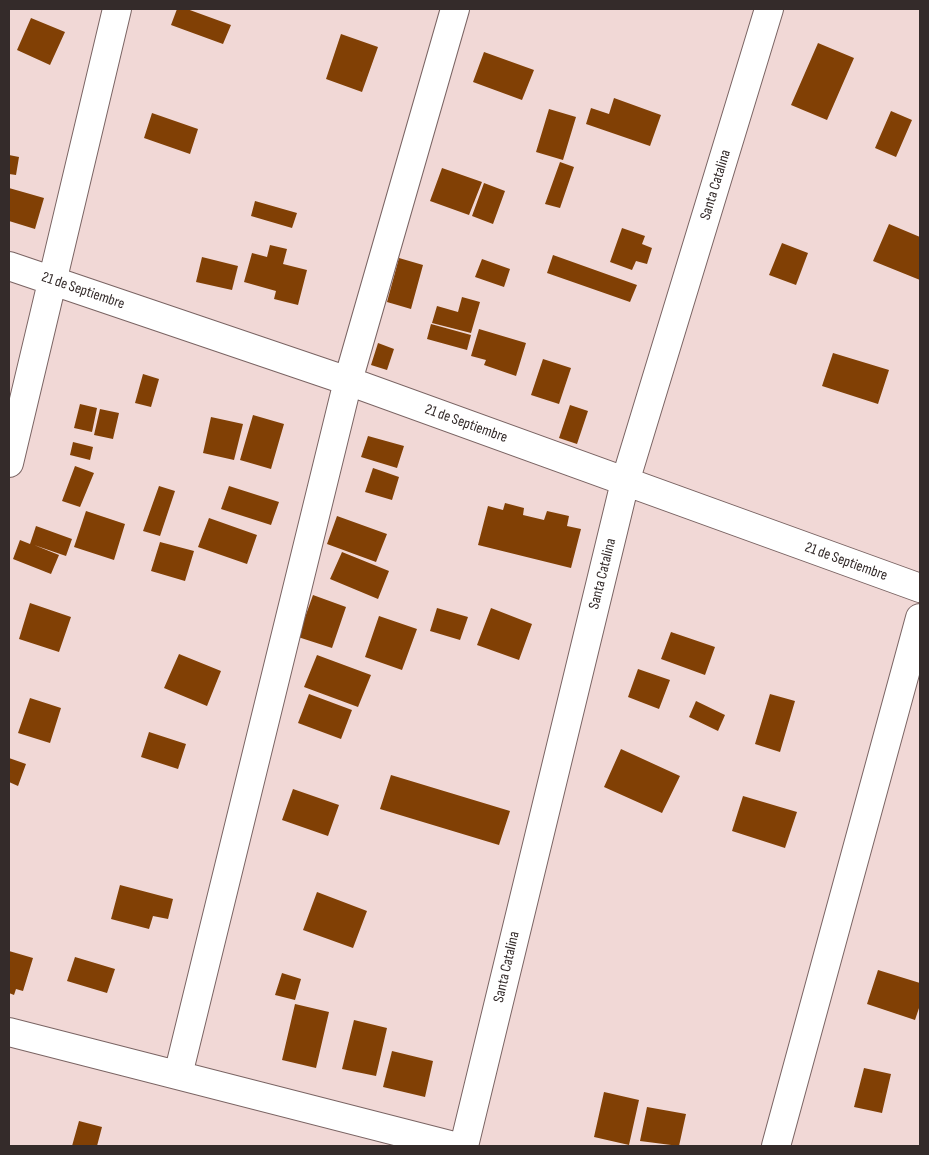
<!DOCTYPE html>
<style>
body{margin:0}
#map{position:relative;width:929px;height:1155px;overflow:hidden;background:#f1d8d6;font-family:"Sofia Sans Condensed",sans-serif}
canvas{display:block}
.frame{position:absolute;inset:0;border:10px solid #342b2a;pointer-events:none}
</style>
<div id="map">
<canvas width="929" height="1155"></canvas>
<div class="frame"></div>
</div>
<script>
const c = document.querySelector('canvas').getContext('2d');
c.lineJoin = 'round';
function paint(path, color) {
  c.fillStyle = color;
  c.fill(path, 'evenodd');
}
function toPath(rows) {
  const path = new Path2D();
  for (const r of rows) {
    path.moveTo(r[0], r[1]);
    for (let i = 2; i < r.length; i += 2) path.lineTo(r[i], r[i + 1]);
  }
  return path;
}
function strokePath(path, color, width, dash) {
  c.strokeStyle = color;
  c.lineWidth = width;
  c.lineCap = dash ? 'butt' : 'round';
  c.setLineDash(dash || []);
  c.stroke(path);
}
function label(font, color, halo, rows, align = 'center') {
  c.font = font + ' "Sofia Sans Condensed",sans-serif';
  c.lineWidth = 5;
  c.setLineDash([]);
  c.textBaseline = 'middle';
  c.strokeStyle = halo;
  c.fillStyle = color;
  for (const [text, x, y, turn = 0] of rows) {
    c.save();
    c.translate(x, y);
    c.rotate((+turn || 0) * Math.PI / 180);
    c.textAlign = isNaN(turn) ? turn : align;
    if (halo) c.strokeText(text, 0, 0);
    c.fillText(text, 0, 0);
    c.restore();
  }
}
const building = toPath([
 [177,9,187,9,231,25,223,44,171,25],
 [31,18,65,32,50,65,17,50],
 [341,34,378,47,362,92,326,79],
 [818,43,854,58,827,120,791,105],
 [484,52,534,70,522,100,473,82],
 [614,98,661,115,650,146,586,124,591,108,609,114],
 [549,109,576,117,563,160,536,152],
 [891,111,912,120,896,157,875,148],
 [152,113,198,129,190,154,144,138],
 [9,155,19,157,16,175,9,174],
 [560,162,574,167,560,208,545,204],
 [442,168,482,182,469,215,430,201],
 [484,183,505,191,493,224,472,216],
 [9,188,44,198,35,229,9,221],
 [255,201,297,213,292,228,251,216],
 [889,224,920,237,920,280,873,261],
 [622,228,645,236,642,244,652,248,647,264,636,261,632,270,610,262],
 [782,243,808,253,796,285,769,275],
 [270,245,287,249,283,264,307,270,298,305,274,299,276,291,244,282,252,253,267,257],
 [553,255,637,285,630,302,547,273],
 [202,257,238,266,232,290,196,282],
 [399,258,423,265,411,309,387,302],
 [482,259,510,269,504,287,475,277],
 [462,297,480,302,471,333,432,323,437,306,458,312],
 [431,324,471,335,467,350,427,339],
 [479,329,526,343,516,376,484,365,486,360,471,356],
 [378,343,394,349,387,370,371,365],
 [833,353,889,370,878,404,822,386],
 [543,359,571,368,559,404,531,395],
 [143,374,159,379,151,407,135,403],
 [80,404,97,408,92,432,74,428],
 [570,405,588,411,577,444,559,438],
 [100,409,119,413,113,439,94,435],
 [253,415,284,424,271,469,240,460],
 [211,417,243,424,234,460,203,453],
 [368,436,404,446,397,468,361,457],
 [73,442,93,447,90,460,70,455],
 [75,466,94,473,80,507,62,501],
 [373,468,399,477,392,500,365,492],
 [159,486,175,491,160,536,143,531],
 [229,486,279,502,271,525,221,509],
 [505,503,524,508,523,515,544,520,547,511,569,516,567,526,581,529,571,568,478,545,488,506,503,510],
 [86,511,125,524,114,560,74,547],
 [337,516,387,534,376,562,327,544],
 [209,518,257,535,247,564,198,547],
 [36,526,72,539,66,556,34,545,59,555,51,574,13,559,20,540,30,544],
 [160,542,194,551,185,581,151,571],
 [342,552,389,571,378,599,330,579],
 [313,595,346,607,332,648,298,637],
 [30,603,71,617,59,652,19,639],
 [437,608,468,617,460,640,430,631],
 [491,608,532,624,519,660,477,645],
 [379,616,417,629,402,670,365,657],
 [671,632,715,647,705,675,661,659],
 [179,654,221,671,207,706,164,688],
 [317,655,371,675,358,707,304,687],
 [638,669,670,680,659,709,628,697],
 [309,694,352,710,341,739,298,723],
 [770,694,795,701,780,752,755,744],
 [30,698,61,708,50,743,18,733],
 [696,701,725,715,718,731,689,717],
 [149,732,186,744,178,769,141,757],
 [621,749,680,776,662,813,604,787],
 [9,758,26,764,18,786,9,782],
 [391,775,510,811,499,845,380,809],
 [293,789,339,805,328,836,282,820],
 [743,796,797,812,785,848,732,831],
 [120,885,173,899,168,919,153,916,149,929,111,919],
 [317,892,367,911,353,948,303,930],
 [9,951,33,958,23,991,16,989,14,995,9,993],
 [75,957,115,969,107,993,67,981],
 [878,970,920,983,920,1005,915,1020,867,1004],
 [282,973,301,979,295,1000,275,995],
 [295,1004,329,1012,316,1068,282,1060],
 [354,1020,387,1028,376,1076,342,1069],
 [392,1051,433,1061,425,1097,383,1087],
 [864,1068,891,1074,882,1113,854,1107],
 [604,1092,639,1100,629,1145,594,1137],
 [647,1107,686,1114,679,1146,640,1141],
 [79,1121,102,1127,97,1146,72,1146]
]);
const street = toPath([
 [9,266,348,381,920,588],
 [9,463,117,9],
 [9,1032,454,1146],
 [178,1075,348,381,455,9],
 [464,1146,625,482,769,9],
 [776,1146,920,618]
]);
const streetNames = [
 ["Santa Catalina",716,185,-73],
 ["21 de Septiembre",83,291,19],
 ["21 de Septiembre",466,424,20],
 ["21 de Septiembre",846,562,20],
 ["Santa Catalina",603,574,-76],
 ["Santa Catalina",507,967,-77]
];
paint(building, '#814005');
strokePath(street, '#7a6463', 30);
strokePath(street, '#fff', 28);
label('15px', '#342b2a', '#fff', streetNames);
</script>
